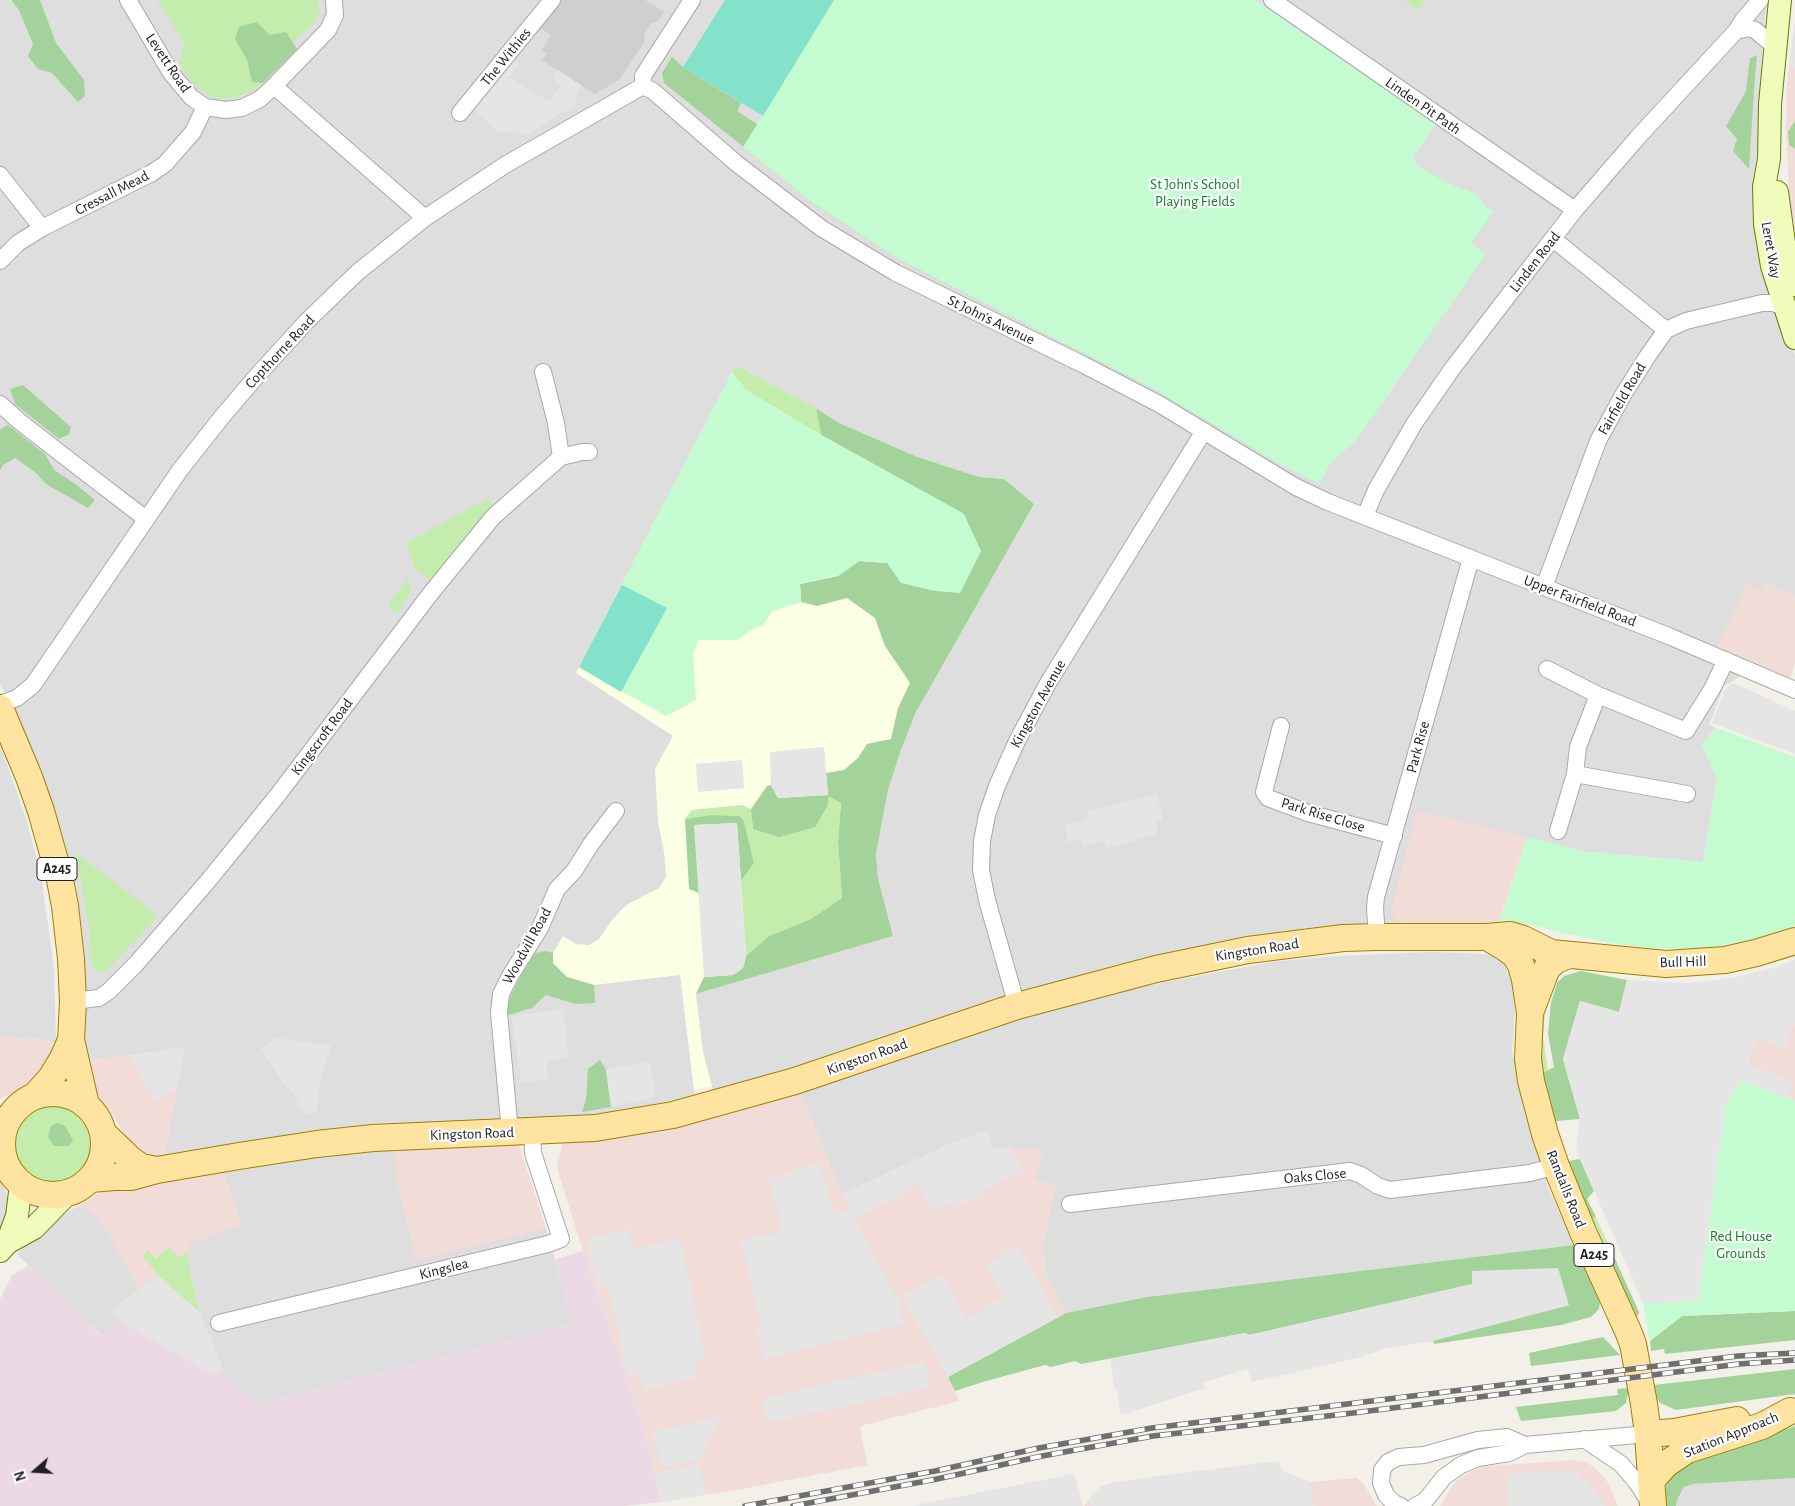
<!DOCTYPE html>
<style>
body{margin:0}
#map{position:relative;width:1795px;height:1506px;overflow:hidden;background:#f2f0e8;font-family:"Alegreya Sans",sans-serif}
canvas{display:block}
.north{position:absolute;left:10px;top:1446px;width:50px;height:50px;-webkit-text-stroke:4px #fff;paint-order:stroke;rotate:251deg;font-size:14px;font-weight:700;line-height:20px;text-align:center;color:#212121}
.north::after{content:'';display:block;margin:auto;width:18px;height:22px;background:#212121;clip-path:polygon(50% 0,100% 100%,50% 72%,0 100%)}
</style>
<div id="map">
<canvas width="1795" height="1506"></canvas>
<div class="north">N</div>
</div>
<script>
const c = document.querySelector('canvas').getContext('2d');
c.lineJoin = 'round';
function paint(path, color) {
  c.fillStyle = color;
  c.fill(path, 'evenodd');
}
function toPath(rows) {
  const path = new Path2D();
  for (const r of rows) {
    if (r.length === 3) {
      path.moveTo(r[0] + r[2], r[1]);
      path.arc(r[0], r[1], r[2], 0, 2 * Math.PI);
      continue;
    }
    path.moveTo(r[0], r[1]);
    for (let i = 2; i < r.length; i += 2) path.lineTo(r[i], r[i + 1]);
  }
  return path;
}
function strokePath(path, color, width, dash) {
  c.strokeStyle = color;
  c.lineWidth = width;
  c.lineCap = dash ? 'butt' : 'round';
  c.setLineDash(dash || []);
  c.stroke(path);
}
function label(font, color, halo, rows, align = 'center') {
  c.font = font + ' "Alegreya Sans",sans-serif';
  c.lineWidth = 4.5;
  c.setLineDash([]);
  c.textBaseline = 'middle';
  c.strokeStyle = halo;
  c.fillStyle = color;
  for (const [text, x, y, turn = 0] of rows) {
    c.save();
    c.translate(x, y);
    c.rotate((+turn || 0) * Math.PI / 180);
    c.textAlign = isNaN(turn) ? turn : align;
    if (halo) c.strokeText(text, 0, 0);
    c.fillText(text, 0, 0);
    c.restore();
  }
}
const residential = toPath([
 [0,0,1767,0,1762,51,1757,171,1781,318,1795,356,1795,596,1767,583,1763,591,1722,639,1717,648,1746,661,1740,677,1724,686,1709,725,1716,728,1702,744,1717,780,1703,862,1587,852,1418,812,1398,928,1347,929,714,1091,712,1086,694,1090,694,1095,614,1114,164,1156,185,1047,118,1057,87,1060,12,705,0,683],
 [0,745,26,818,41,875,54,966,56,1043,42,1040,0,1037],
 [1431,952,1491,954,1504,963,1512,982,1515,1007,1512,1053,1535,1141,1535,1147,1548,1188,1574,1245,1147,1297,1066,1313,1046,1276,1043,1246,1055,1186,1035,1180,990,1147,988,1131,952,1143,842,1194,800,1091,998,1023,1108,993,1272,962,1336,956],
 [394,1148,540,1229,546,1228,573,1324,273,1400,262,1407,223,1370,200,1313,189,1267,188,1251,189,1243,242,1225,222,1170],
 [0,1181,9,1200,9,1215,0,1229],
 [76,1207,86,1208,99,1218,119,1251,139,1289,113,1310,120,1318,102,1335,49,1287,17,1254,44,1228],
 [1795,1478,1795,1506,1676,1506,1678,1498,1684,1487,1693,1484]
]);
const commercial = toPath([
 [1795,21,1795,236,1791,229,1786,129,1787,81],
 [1747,583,1763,591,1767,583,1795,596,1795,663,1790,679,1717,649],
 [1417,811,1527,837,1497,928,1398,928,1391,911],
 [1795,1022,1795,1101,1741,1080,1757,1038,1784,1047],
 [0,1037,42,1040,56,1043,48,1067,26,1087,0,1099],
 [185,1047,164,1156,146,1154,137,1150,130,1144,116,1120,97,1095,89,1079,87,1060,128,1056],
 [800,1091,842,1194,952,1143,988,1130,991,1147,1043,1150,1035,1180,1056,1186,1043,1246,1046,1276,1066,1313,948,1377,959,1401,860,1426,867,1465,742,1489,660,1502,653,1465,638,1413,583,1251,557,1168,563,1140],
 [518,1142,546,1228,415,1260,397,1180,394,1148],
 [222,1170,242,1225,189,1243,188,1251,189,1267,200,1313,223,1370,213,1374,127,1326,112,1310,139,1289,119,1251,99,1218,86,1208,76,1207,103,1191,145,1186],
 [1575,1460,1586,1462,1595,1468,1606,1479,1618,1506,1440,1506,1456,1481,1475,1469,1486,1466],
 [1279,1461,1281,1471,1311,1482,1357,1478,1363,1483,1377,1506,1084,1506,1094,1492,1103,1486,1115,1482]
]);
const industrial = toPath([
 [583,1251,638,1413,653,1465,660,1502,624,1506,0,1506,0,1299,12,1275,28,1266,101,1335,120,1318,127,1326,213,1374,223,1370,262,1407,273,1400,573,1324,555,1259]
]);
const education = toPath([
 [736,365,816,408,837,422,915,456,979,477,1004,479,1034,504,915,714,901,750,888,790,876,854,878,878,893,936,696,994,703,1052,712,1086,694,1090,680,975,594,985,567,977,552,963,553,953,563,936,576,944,589,945,599,939,612,920,626,905,659,888,666,877,664,852,658,823,655,769,673,736,576,673]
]);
const religious = toPath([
 [562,0,645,0,664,12,658,21,651,24,644,34,645,41,619,80,595,94,542,60,547,53,542,50,551,35,542,29,540,32,537,30]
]);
const grass = toPath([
 [157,0,317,0,320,10,316,21,293,42,297,49,256,89,237,97,216,99,193,85,179,63,184,43],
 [1403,0,1426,0,1418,10],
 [736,365,816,408,821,435,746,390,732,372],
 [488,498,494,507,476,524,430,580,416,570,406,543],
 [407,580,412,584,408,597,398,613,388,605],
 [828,795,841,803,838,841,842,898,811,919,769,936,746,956,741,881,754,863,744,821,740,816,711,815,685,819,692,810,742,805,751,809,753,829],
 [76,853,150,909,157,918,106,971,100,972,93,968,90,960,89,930],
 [1546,997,1543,1038,1548,1070,1541,1074,1540,1011],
 [54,1144,41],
 [1596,1217,1611,1250,1603,1256,1588,1220],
 [170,1247,179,1258,188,1251,189,1267,200,1313,158,1275,142,1255,148,1250,155,1259]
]);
const forest = toPath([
 [11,0,40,0,56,43,84,80,85,96,78,102,52,73,38,69,28,56,33,44,19,10],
 [256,22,270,35,286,32,297,49,263,83,252,82,247,60,235,39,239,27],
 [1757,55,1754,89,1749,169,1733,151,1737,139,1726,126,1746,91,1750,58],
 [672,57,683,67,741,103,737,111,1278,463,1152,388,902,261,813,203,664,83,662,73],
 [1795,121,1795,149,1789,145,1788,132],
 [23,385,71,427,69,434,59,439,15,404,10,389],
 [816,408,837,422,915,456,979,477,1004,479,1034,504,915,714,901,750,888,790,876,854,878,878,893,936,696,994,704,977,733,975,743,968,746,956,769,936,811,919,842,898,838,841,841,803,828,796,828,805,815,827,779,837,753,829,751,809,767,786,771,785,778,798,828,795,826,773,844,770,858,758,867,744,891,739,898,708,910,683,885,646,875,618,847,598,817,606,801,602,800,584,838,576,859,561,887,563,964,514,821,435],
 [8,425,45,454,54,470,74,483,95,500,88,508,46,484,35,472,15,458,3,465,0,471,0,429],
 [711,815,740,816,744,821,754,863,741,881,737,823,695,825,699,893,689,889,685,819],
 [545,951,553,953,553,963,567,977,594,985,595,1003,576,1004,546,995,532,1008,508,1015,508,1002,519,979,535,953],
 [1581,971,1627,980,1619,1012,1580,1001,1563,1059,1580,1119,1556,1121,1550,1116,1541,1074,1554,1067,1548,1034,1551,1003,1557,983,1564,976],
 [600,1060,606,1070,611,1107,582,1112,586,1099,588,1069],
 [57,1123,65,1126,73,1140,69,1146,54,1146,48,1137,51,1126],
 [1580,1159,1594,1191,1587,1199,1596,1217,1588,1220,1563,1162],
 [1574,1245,1600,1302,1599,1309,1591,1317,1561,1325,1434,1344,1433,1340,1569,1305,1472,1272,1473,1284,1249,1335,1245,1333,1081,1364,1075,1361,1051,1367,1045,1365,986,1381,955,1391,948,1377,1066,1313,1147,1297],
 [1611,1250,1639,1312,1636,1320,1603,1256],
 [1795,1311,1795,1340,1665,1354,1664,1349,1651,1351,1650,1341,1682,1316],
 [1603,1337,1620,1355,1531,1366,1529,1353],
 [1795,1369,1795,1394,1676,1410,1660,1403,1655,1394,1654,1385],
 [1629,1388,1626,1403,1616,1411,1521,1421,1516,1407,1618,1395,1617,1389],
 [1795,1426,1795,1478,1693,1484,1684,1487,1678,1498,1676,1506,1662,1506,1667,1483,1674,1471,1697,1455,1706,1458]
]);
const park = toPath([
 [834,0,1255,0,1436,124,1414,156,1415,162,1418,166,1447,183,1477,194,1486,207,1493,212,1471,243,1486,254,1355,442,1330,463,1320,484,1278,463,1152,388,902,261,813,203,743,147],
 [732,372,746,390,821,435,964,514,981,551,960,593,935,591,901,583,887,563,859,561,838,576,800,584,801,602,772,611,763,626,756,627,737,640,698,640,693,654,696,700,666,716,579,667],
 [1716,728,1795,757,1795,926,1751,940,1719,946,1690,949,1652,948,1609,943,1521,923,1500,921,1527,837,1587,852,1703,862,1717,780,1702,744],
 [1741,1080,1795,1101,1795,1311,1682,1316,1650,1341,1643,1303,1698,1301,1726,1104]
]);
const pitch = toPath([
 [725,0,834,0,763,116,683,67],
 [622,585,667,608,621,692,579,667]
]);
const parking = toPath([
 [1795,21,1795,70,1790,63],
 [512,60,518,64,510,77,550,102,562,84,553,79,558,70,582,86,575,98,577,104,526,135,513,130,500,133,472,108],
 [1734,683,1795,711,1795,754,1712,723,1726,688],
 [824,747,828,795,778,798,771,785,770,752],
 [742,760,744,788,698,792,696,764],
 [1157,794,1163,820,1156,823,1158,834,1106,848,1104,841,1083,846,1081,839,1068,842,1065,826,1086,820,1088,811],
 [737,823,746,956,743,968,733,975,704,977,694,825],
 [1795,959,1795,1022,1784,1047,1757,1038,1747,1063,1794,1082,1788,1098,1741,1080,1726,1104,1698,1301,1643,1303,1576,1149,1580,1119,1563,1059,1580,1001,1619,1012,1627,980,1688,983,1733,978,1779,966],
 [563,1009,569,1058,546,1061,549,1079,521,1083,512,1016],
 [276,1038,331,1046,318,1091,317,1111,304,1114,292,1092,283,1083,261,1048],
 [185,1047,176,1089,156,1101,128,1056],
 [650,1062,656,1097,611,1107,606,1070,612,1067],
 [988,1130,990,1147,1011,1148,1022,1170,953,1209,949,1202,933,1211,918,1184,856,1219,842,1194,952,1143],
 [819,1164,835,1214,850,1211,895,1294,899,1298,904,1324,763,1359,757,1330,762,1329,741,1240,783,1232,769,1179,783,1176,795,1169],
 [629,1229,633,1249,680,1238,706,1358,694,1361,698,1377,644,1391,639,1374,628,1376,608,1287,598,1288,586,1239],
 [1019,1246,1057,1318,948,1377,901,1296,942,1275,967,1318,1004,1297,986,1264],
 [1558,1268,1569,1305,1429,1342,1387,1348,1357,1358,1252,1382,1248,1369,1204,1382,1205,1388,1121,1415,1117,1390,1115,1390,1110,1359,1245,1333,1250,1335,1472,1284,1472,1271],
 [158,1275,200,1313,223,1370,213,1374,127,1325,112,1310],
 [922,1362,925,1362,931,1387,769,1423,761,1399],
 [721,1416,700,1459,662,1468,652,1432],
 [1279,1461,1281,1471,1311,1482,1314,1506,1090,1506,1090,1498,1094,1492,1103,1486,1115,1482],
 [699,1463,706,1495,660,1502,656,1474],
 [1539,1471,1576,1473,1593,1488,1605,1506,1510,1506,1506,1475],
 [1074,1474,1083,1506,911,1506]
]);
const minor = toPath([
 [128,0,171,73,191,97,205,107,226,110,242,108,260,99,274,86,328,30,335,15,334,0],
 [1272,0,1575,210],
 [1736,31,1748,28,1755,30,1774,46],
 [274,86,425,218],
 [643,86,653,91,736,163,821,228,896,273,1084,365,1159,404,1296,487,1328,502,1671,637,1795,690],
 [643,86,643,76,692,0],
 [460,113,552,0],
 [0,175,42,228],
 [1553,239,1666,330],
 [0,261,18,243,42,228,152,173,165,164,193,132,205,107],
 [543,372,556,423,561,457],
 [0,404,19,421,73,463,146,519],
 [1365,516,1376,490,1414,424,1452,369,1508,296,1575,210,1639,136,1736,31,1743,20,1760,0],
 [1544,587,1598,441,1623,395,1647,357,1666,330,1686,321,1762,303,1773,303,1784,307],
 [1547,669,1598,695],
 [0,704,17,698,33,685,180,470,221,418,255,378,307,321,339,290,358,272,425,218,505,165,643,86],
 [1281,726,1264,792,1268,798,1308,813,1394,836],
 [1687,794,1575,774,1578,747,1598,695,1686,731,1712,689,1726,660],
 [1558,831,1575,774],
 [1377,937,1375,908,1376,897,1471,558],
 [73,1001,99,998,109,991,136,964,208,881,277,796,431,593,493,517,561,457,582,452,589,452],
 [1017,1006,987,900,981,870,982,841,987,815,997,786,1017,741,1048,683,1204,431],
 [510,1132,499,1013,501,994,510,976,540,928,557,889,574,871,591,844,616,811],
 [1070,1204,1350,1171,1361,1175,1378,1186,1390,1190,1530,1173,1556,1166],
 [219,1323,548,1244,561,1239,533,1153,532,1131],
 [1584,1439,1621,1464,1637,1483,1650,1503],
 [1401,1506,1394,1503,1386,1495,1381,1483,1382,1470,1388,1462,1399,1457,1424,1455,1478,1440,1507,1437,1525,1445],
 [1415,1506,1425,1501,1444,1477,1461,1465,1478,1458,1509,1453,1525,1445,1648,1434]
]);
const tertiary = toPath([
 [0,1122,9,1118],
 [0,1163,7,1166]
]);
const secondary = toPath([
 [1780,0,1770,104,1769,159,1764,187,1765,224,1772,266,1795,338],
 [1777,192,1784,243,1795,285],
 [7,1243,17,1216,21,1184],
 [0,1251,7,1243,34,1228,68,1193]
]);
const primary = toPath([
 [0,708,29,777,41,811,59,875,65,906,71,959,73,1001,71,1040,86,1105],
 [1487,937,1504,947,1515,955,1521,965,1525,980,1530,1013,1528,1059,1531,1081,1545,1134,1556,1166,1583,1232,1628,1331,1633,1344,1644,1404,1648,1434,1653,1506],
 [1531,1010,1547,968,1556,960,1569,955],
 [53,1144,51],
 [35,1096,51,1078,62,1060,71,1040],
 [103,1133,131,1160,141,1167,157,1170],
 [91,1179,114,1177,131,1177,157,1170,239,1156,317,1144,373,1138,595,1128,673,1115,795,1081,1017,1006,1156,969,1248,950,1343,938,1377,937,1487,937,1510,935,1523,939,1551,953,1666,964,1725,960,1756,953,1795,941],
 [1648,1434,1674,1432,1737,1420],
 [1651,1481,1666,1464,1687,1450,1762,1426,1790,1411]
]);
const rail = toPath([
 [745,1506,935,1471,1039,1448,1152,1428,1738,1356,1795,1353],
 [793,1506,937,1479,1042,1456,1153,1436,1353,1413,1739,1364,1795,1360]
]);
const shields = [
 [57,869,40],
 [1594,1255,40]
];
const shieldNames = [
 ["A245",57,869],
 ["A245",1594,1255]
];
const streetNames = [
 ["The Withies",506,57,-51],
 ["Levett Road",168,63,56],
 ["Linden Pit Path",1423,106,35],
 ["Cressall Mead",112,193,-27],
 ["Leret Way",1771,250,80],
 ["Linden Road",1535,262,-52],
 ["St John's Avenue",991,320,26],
 ["Copthorne Road",280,352,-47],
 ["Fairfield Road",1622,399,-60],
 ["Upper Fairfield Road",1580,601,21],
 ["Kingston Avenue",1038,704,-61],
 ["Kingscroft Road",322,737,-53],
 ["Park Rise",1418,747,-75],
 ["Park Rise Close",1323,815,17],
 ["Woodvill Road",527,946,-61],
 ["Kingston Road",1257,950,-9],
 ["Bull Hill",1683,962,-2],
 ["Kingston Road",867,1057,-19],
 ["Kingston Road",472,1134,-2],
 ["Oaks Close",1315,1176,-5],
 ["Randalls Road",1566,1189,68],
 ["Kingslea",444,1269,-14],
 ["Station Approach",1731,1435,-22]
];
const parkNames = [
 ["St John's School",1195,184],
 ["Playing Fields",1195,201],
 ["Red House",1741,1236],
 ["Grounds",1741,1253]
];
paint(residential, '#dfdede');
paint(commercial, '#f2dcd7');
paint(industrial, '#ebd9e5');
paint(education, '#fbffe3');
paint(religious, '#cfcfcf');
paint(grass, '#c3ecad');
paint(forest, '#a4d29b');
paint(park, '#c5fbd1');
paint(pitch, '#84e2cb');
paint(parking, '#e5e5e5');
strokePath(minor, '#a8a8a8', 18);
strokePath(tertiary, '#a8a8a8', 22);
strokePath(secondary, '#607f01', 24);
strokePath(primary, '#9e8000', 28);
strokePath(minor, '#fff', 16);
strokePath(tertiary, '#fff', 20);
strokePath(secondary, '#f0fcbc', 22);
strokePath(primary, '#ffe3a0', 26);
strokePath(rail, '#6f6f6f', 5.5);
strokePath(rail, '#fff', 4, [11]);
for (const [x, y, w] of shields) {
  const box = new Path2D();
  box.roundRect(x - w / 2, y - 11.5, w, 23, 4);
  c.fillStyle = '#fff';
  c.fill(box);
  strokePath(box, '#212121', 1);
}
label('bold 14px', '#212121', null, shieldNames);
label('15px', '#212121', '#fff', streetNames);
label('15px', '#088624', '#fff', parkNames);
</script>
